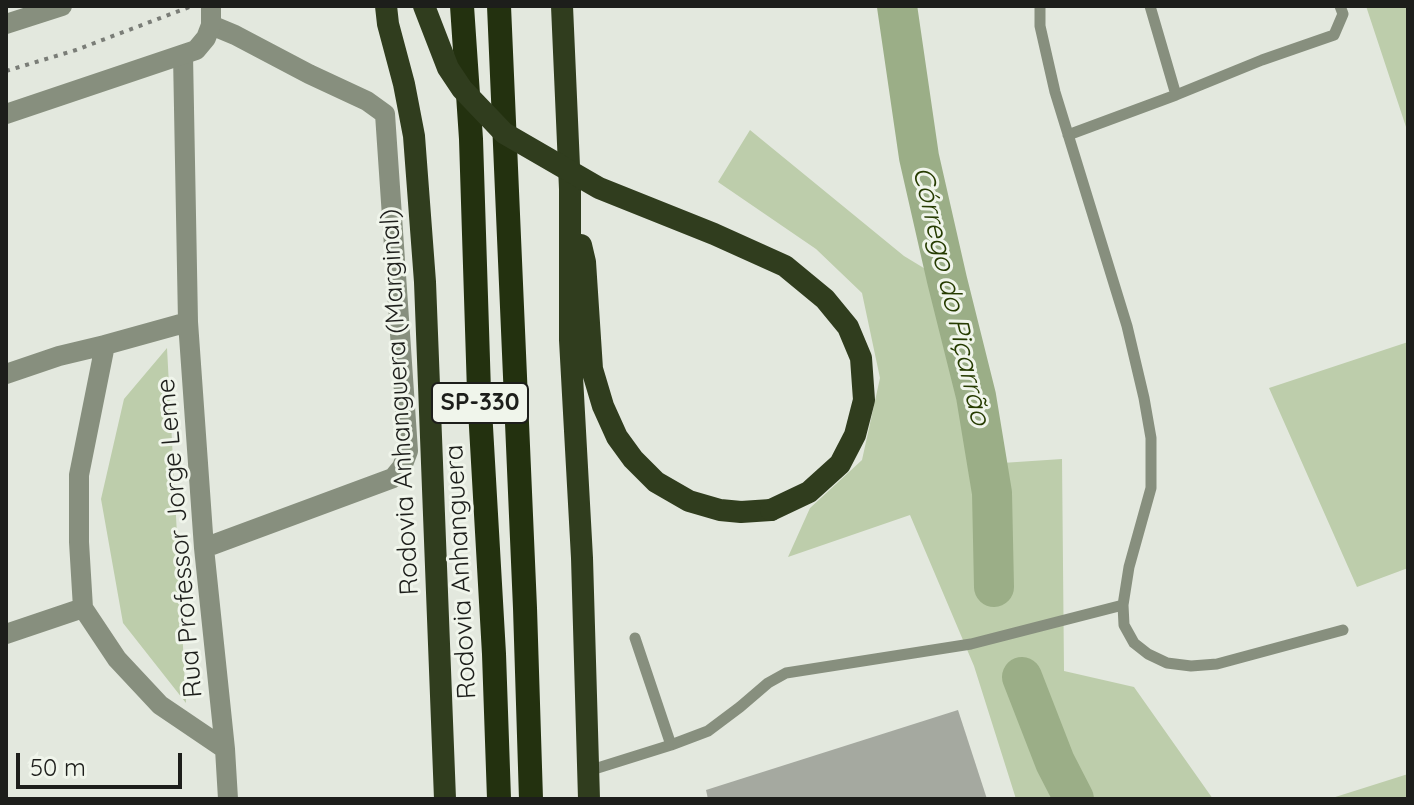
<!DOCTYPE html>
<meta charset="utf-8">
<style>
body{margin:0}
#map{position:relative;width:1414px;height:805px;overflow:hidden;background:#e3e8de;font-family:Quicksand,sans-serif}
canvas{display:block}
.frame{position:absolute;inset:0;border:8px solid #1d1e1b;pointer-events:none}
.scale{position:absolute;left:16px;top:753px;width:166px;height:36px;box-sizing:border-box;border:4px solid #1d1e1b;border-top:0;padding-left:10px;font-size:24px;line-height:28px;white-space:nowrap;color:#1d1e1b;-webkit-text-stroke:6px #f0f5eb;paint-order:stroke}
</style>
<div id="map">
<canvas width="1414" height="805"></canvas>
<div class="frame"></div>
<div class="scale">50 m</div>
</div>
<script>
const c = document.querySelector('canvas').getContext('2d');
c.lineJoin = 'round';
function paint(path, color) {
  c.fillStyle = color;
  c.fill(path, 'evenodd');
}
function toPath(rows) {
  const path = new Path2D();
  for (const r of rows) {
    path.moveTo(r[0], r[1]);
    for (let i = 2; i < r.length; i += 2) path.lineTo(r[i], r[i + 1]);
  }
  return path;
}
function strokePath(path, color, width, dash) {
  c.strokeStyle = color;
  c.lineWidth = width;
  c.lineCap = dash ? 'butt' : 'round';
  c.setLineDash(dash || []);
  c.stroke(path);
}
function label(font, color, halo, rows, align = 'center') {
  c.font = font + ' Quicksand,sans-serif';
  c.lineWidth = 6;
  c.setLineDash([]);
  c.textBaseline = 'middle';
  c.strokeStyle = halo;
  c.fillStyle = color;
  for (const [text, x, y, turn = 0] of rows) {
    c.save();
    c.translate(x, y);
    c.rotate((+turn || 0) * Math.PI / 180);
    c.textAlign = isNaN(turn) ? turn : align;
    if (halo) c.strokeText(text, 0, 0);
    c.fillText(text, 0, 0);
    c.restore();
  }
}
const green = toPath([
 [1366,6,1408,6,1408,133],
 [750,130,904,256,932,273,972,465,1062,459,1064,671,1134,687,1213,799,1016,799,974,666,910,515,788,557,810,508,862,460,880,378,862,293,816,249,718,182],
 [1408,342,1408,568,1357,587,1269,388],
 [167,348,186,703,123,623,101,499,124,399],
 [1408,774,1408,799,1329,799]
]);
const river = toPath([
 [897,6,919,157,947,280,976,396,992,493,994,587],
 [1022,677,1055,762,1074,799]
]);
const building = toPath([
 [958,710,987,799,708,799,706,790]
]);
const path = toPath([
 [6,71,76,50,192,6]
]);
const service = toPath([
 [1040,6,1040,26,1055,92,1127,326,1144,398,1151,438,1151,488,1129,567,1123,605,1124,625,1134,643,1148,654,1167,663,1191,666,1217,664,1343,630],
 [1150,6,1176,95],
 [1068,135,1176,95,1262,60,1334,35,1343,14,1340,6],
 [635,638,671,745,708,731,740,707,768,683,786,673,971,644,1123,605],
 [588,771,671,745]
]);
const minor = toPath([
 [183,55,188,322,105,345,79,475,79,542,83,608,117,659,160,705,225,749],
 [188,322,204,548,225,749,228,799],
 [6,374,59,356,105,345],
 [204,548,393,478,402,467,408,451,385,114,367,101,309,74,235,35,211,25],
 [6,634,83,608]
]);
const tertiary = toPath([
 [6,24,62,6],
 [6,114,196,50,206,38,211,25,211,6]
]);
const trunk = toPath([
 [386,6,388,24,404,84,414,136,425,282,445,799],
 [562,6,570,189,570,340,582,558,589,799],
 [581,245,585,262,592,369,603,406,617,437,633,459,656,482,689,501,720,510,741,512,771,510]
]);
const motorway = toPath([
 [462,6,471,139,479,392,494,654,499,799],
 [499,6,525,608,531,799]
]);
const trunkBridge = toPath([
 [424,6,448,68,462,89,504,133,599,188,714,234,785,266,825,299,848,327,861,358,864,400,855,435,840,464,809,492,771,510]
]);
const shields = [
 [480,403,96]
];
const shieldNames = [
 ["SP-330",480,403]
];
const streetNames = [
 ["Rodovia Anhanguera (Marginal)",400,402,-93],
 ["Rua Professor Jorge Leme",180,538,-95],
 ["Rodovia Anhanguera",461,572,-93]
];
const waterNames = [
 ["Córrego do Piçarrão",951,296,77]
];
paint(green, '#bdcdab');
strokePath(river, '#9bae87', 40);
paint(building, '#a5a9a0');
strokePath(path, '#7a7d77', 4, [4, 6]);
strokePath(service, '#878f7e', 11);
strokePath(minor, '#878f7e', 20);
strokePath(tertiary, '#878f7e', 20);
strokePath(trunk, '#303d1e', 22);
strokePath(motorway, '#23310f', 24);
strokePath(trunkBridge, '#303d1e', 22);
for (const [x, y, w] of shields) {
  const box = new Path2D();
  box.roundRect(x - w / 2, y - 20, w, 40, 6);
  c.fillStyle = '#f0f5eb';
  c.fill(box);
  strokePath(box, '#1d1e1b', 2);
}
label('bold 24px', '#1d1e1b', null, shieldNames);
label('26px', '#1d1e1b', '#f0f5eb', streetNames);
label('italic 28px', '#263b00', '#f0f5eb', waterNames);
</script>
